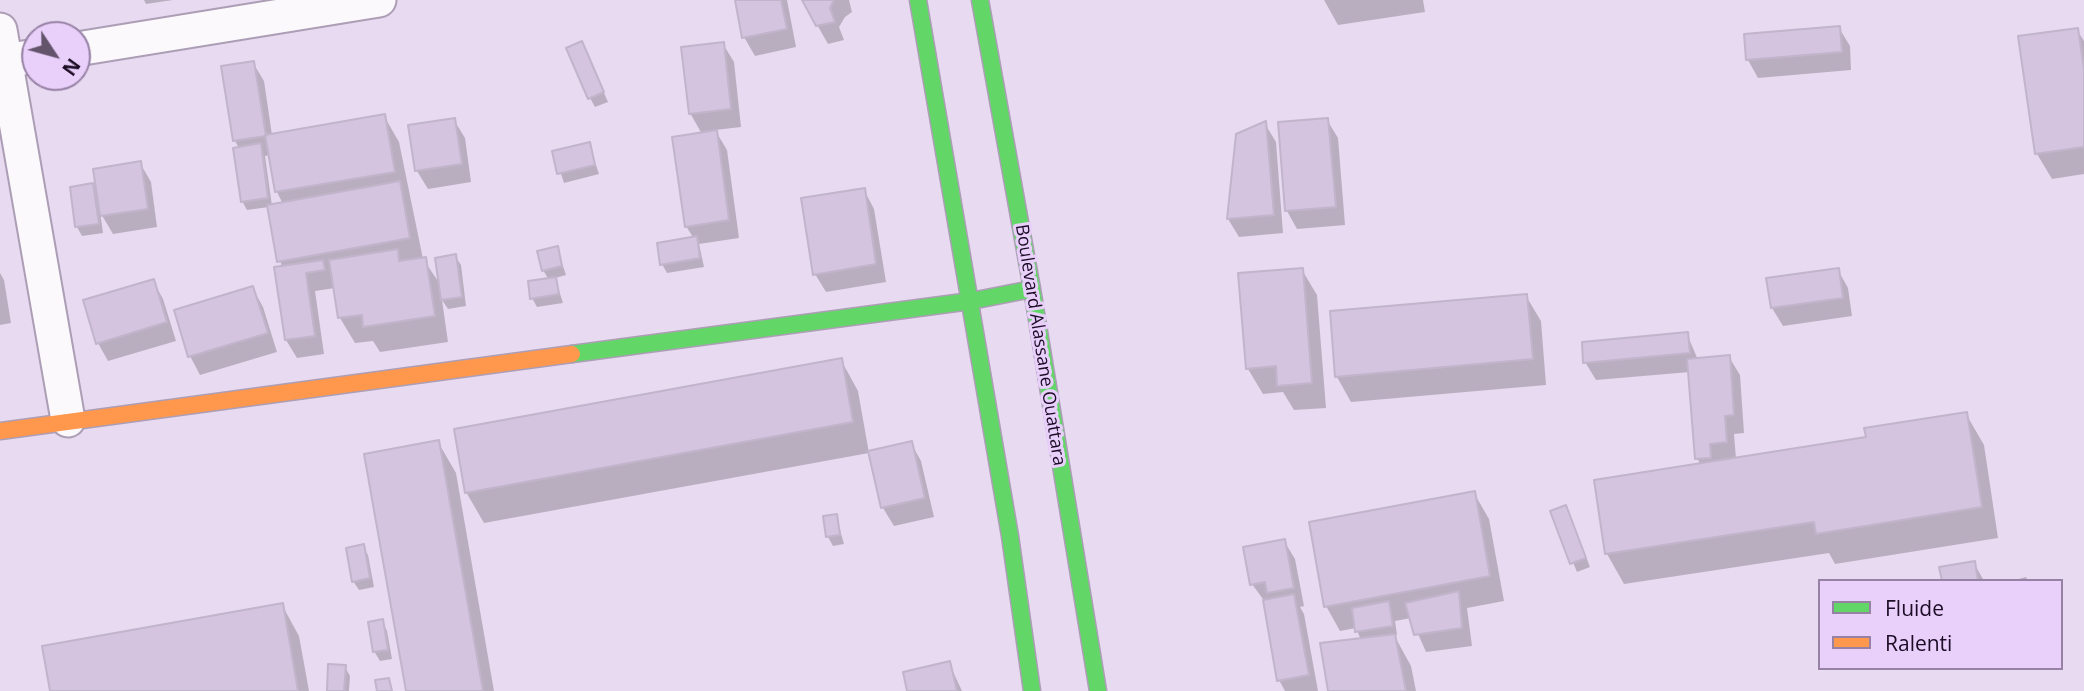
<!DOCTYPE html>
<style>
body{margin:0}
#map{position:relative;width:2084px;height:691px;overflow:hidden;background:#e8daf1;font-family:"Open Sans",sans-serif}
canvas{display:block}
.legend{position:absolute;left:1818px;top:579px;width:245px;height:91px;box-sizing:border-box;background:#e9d0fb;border:2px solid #9782a5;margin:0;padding:9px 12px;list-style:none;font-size:21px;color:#1c0c25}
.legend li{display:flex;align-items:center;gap:14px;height:35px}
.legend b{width:35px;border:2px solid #9782a5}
.north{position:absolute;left:21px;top:21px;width:70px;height:70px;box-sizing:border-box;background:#e9d0fb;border:2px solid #9782a5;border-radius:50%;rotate:126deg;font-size:19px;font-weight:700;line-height:28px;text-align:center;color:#1c0c25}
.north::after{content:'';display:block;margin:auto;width:24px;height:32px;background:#63546c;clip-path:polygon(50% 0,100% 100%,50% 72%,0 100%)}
</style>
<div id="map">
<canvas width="2084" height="691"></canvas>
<ul class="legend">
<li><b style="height:9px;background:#63d668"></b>Fluide</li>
<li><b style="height:9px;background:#ff974d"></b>Ralenti</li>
</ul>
<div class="north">N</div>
</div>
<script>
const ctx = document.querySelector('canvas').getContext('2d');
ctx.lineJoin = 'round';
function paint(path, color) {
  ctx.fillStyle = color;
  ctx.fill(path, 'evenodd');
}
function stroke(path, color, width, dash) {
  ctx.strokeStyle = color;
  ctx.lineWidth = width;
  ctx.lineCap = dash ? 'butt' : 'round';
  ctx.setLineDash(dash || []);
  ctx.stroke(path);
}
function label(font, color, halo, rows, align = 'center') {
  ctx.font = font + ' "Open Sans",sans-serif';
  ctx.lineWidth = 6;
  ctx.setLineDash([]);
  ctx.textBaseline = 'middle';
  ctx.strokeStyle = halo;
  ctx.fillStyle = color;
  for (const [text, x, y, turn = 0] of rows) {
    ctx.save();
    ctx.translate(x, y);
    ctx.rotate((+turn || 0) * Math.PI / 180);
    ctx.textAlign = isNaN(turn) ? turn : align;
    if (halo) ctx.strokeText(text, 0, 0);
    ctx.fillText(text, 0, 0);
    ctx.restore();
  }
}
const shadow = new Path2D(`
 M 144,0 L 173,0 L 146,4 Z
 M 737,0 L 787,0 L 796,47 L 755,56 L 744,37 Z
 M 803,0 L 849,0 L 852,12 L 845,17 L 839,27 L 844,40 L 828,44 Z
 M 1324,0 L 1423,0 L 1425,12 L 1338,25 Z
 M 1839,28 L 1850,46 L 1851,70 L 1758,78 L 1748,60 L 1745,36 Z
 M 2077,30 L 2084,41 L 2084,174 L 2052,179 L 2037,154 Z
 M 723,44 L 734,62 L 741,127 L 715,130 L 727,150 L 739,238 L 699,244 L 704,267 L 667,273 L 662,264 L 694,239 L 686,226 L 702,134 L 690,113 Z
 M 586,52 L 608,102 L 595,107 L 590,98 Z
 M 253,63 L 264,81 L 272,135 L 384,116 L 399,142 L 423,259 L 440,284 L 455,256 L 461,265 L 466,306 L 448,309 L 442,300 L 448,342 L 380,352 L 373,341 L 355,343 L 340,318 L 335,288 L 315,291 L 324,354 L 297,358 L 286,340 L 276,269 L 282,268 L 269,207 L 247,210 L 242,201 L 239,148 L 235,141 L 223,67 ZM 271,155 L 277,192 L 283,204 L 272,206 L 265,156 Z
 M 454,120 L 465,138 L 471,182 L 428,189 L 417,171 Z
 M 1327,120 L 1338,138 L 1345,225 L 1297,229 L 1287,211 Z
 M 1265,124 L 1276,142 L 1283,233 L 1239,237 L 1228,219 Z
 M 589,144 L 599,174 L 564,183 L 554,153 Z
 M 140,163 L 151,182 L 157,227 L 113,234 L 100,212 L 103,233 L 82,236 L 77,227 L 92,185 L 99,197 Z
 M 864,190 L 874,209 L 886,282 L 826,292 L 815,274 Z
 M 557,248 L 566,275 L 555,278 L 563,303 L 537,307 L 532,298 L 549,280 L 543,270 Z
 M 1302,270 L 1317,295 L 1326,408 L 1294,410 L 1283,392 L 1263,394 L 1248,369 Z
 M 1838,270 L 1848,288 L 1852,316 L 1783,326 L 1772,308 Z
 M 0,273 L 4,280 L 11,323 L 0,325 Z
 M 153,281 L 163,299 L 176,341 L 108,361 L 98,343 Z
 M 253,289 L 263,307 L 277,352 L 200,375 L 190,356 Z
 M 1526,296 L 1541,321 L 1546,385 L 1351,402 L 1337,377 Z
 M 1687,334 L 1698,360 L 1729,357 L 1740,375 L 1744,433 L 1734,434 L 1736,459 L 1868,439 L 1966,414 L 1984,445 L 1998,538 L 1835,564 L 1829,553 L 1624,584 L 1607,554 L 1701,465 L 1697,458 L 1690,372 L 1596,380 L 1585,362 Z
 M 841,360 L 858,391 L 869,453 L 484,523 L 466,492 Z
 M 438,442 L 456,473 L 494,691 L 408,691 Z
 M 911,443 L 921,461 L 934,517 L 894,526 L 883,508 L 870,453 Z
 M 1474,493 L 1489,519 L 1504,601 L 1467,608 L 1472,646 L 1426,652 L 1411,618 L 1395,621 L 1397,635 L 1394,635 L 1411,666 L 1416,691 L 1330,691 L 1361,640 L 1356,628 L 1340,631 L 1326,606 Z
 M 1552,512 L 1570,516 L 1590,567 L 1577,572 Z
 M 836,516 L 844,544 L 833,546 L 828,537 Z
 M 1284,541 L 1295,559 L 1304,606 L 1300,607 L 1304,614 L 1318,691 L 1285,691 L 1279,680 L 1265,602 L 1252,584 Z
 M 363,546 L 368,555 L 374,587 L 359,590 L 353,581 Z
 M 1974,563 L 1984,581 L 1943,581 Z
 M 2026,577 L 2028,581 L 2011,581 Z
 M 282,605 L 299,636 L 309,691 L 52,691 Z
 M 382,621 L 387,631 L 392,659 L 380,661 L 374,651 Z
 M 949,663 L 962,691 L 909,691 Z
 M 345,667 L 350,676 L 349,691 L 328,691 Z`);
const building = new Path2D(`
 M 735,0 L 781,0 L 787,29 L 742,38 Z
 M 802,0 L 834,0 L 830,8 L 835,22 L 816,26 Z
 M 1840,26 L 1842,52 L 1746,60 L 1744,34 Z
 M 2078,28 L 2084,69 L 2084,147 L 2035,154 L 2018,36 Z
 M 582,41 L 604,92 L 588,99 L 566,48 Z
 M 724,42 L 731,109 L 689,114 L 681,47 Z
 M 254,61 L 266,136 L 233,141 L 221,66 Z
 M 385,114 L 395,172 L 275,192 L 265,135 Z
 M 455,118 L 462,164 L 415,171 L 408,125 Z
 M 1328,118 L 1336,207 L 1285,211 L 1278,122 Z
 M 1266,121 L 1274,215 L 1227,219 L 1236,134 Z
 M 717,130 L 729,220 L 685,227 L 672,137 Z
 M 590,142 L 595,165 L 557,174 L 552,151 Z
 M 261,143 L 268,198 L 241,202 L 233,148 Z
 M 141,161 L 148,209 L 100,216 L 93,169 Z
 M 400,181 L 410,238 L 277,262 L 267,205 Z
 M 93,183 L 99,224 L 75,227 L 70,187 Z
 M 865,188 L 876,264 L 813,275 L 801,198 Z
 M 697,236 L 700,258 L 660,265 L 657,243 Z
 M 558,246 L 562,266 L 542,271 L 537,251 Z
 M 398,249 L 399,261 L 426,257 L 435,316 L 363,327 L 362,315 L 338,318 L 329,260 Z
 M 456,254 L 462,297 L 441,300 L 435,258 Z
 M 323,260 L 325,270 L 306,273 L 315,336 L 285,340 L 274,267 Z
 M 1303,268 L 1312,383 L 1277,386 L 1276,366 L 1246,369 L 1238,273 Z
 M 1839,268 L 1843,298 L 1771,308 L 1766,278 Z
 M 556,277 L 559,294 L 530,299 L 528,281 Z
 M 154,279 L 167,322 L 96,344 L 83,300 Z
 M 253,286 L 268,333 L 188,357 L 174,310 Z
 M 1527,294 L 1533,359 L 1335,377 L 1330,311 Z
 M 1688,332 L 1690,353 L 1583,363 L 1582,342 Z
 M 1730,355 L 1734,415 L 1725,416 L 1727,442 L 1710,444 L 1711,458 L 1695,459 L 1687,359 Z
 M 842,358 L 853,422 L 465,493 L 454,429 Z
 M 1967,412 L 1982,507 L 1816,534 L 1814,522 L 1605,554 L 1594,480 L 1866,437 L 1864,428 Z
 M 439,440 L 483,691 L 406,691 L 364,454 Z
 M 912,441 L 925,498 L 881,508 L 868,451 Z
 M 1475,491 L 1490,576 L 1324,607 L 1309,522 Z
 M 1566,505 L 1586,558 L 1570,564 L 1550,511 Z
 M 837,514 L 840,535 L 826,537 L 823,516 Z
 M 1285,539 L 1294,588 L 1267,593 L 1265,582 L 1250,585 L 1243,547 Z
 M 364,544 L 370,578 L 352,582 L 346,548 Z
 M 1975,561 L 1978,581 L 1942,581 L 1939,567 Z
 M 1459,591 L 1462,628 L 1414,635 L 1405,603 Z
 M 1294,594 L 1309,675 L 1277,681 L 1263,600 Z
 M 1389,601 L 1393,626 L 1355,632 L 1352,608 Z
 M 283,603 L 298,691 L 50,691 L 42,646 Z
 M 383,619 L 388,650 L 373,652 L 368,622 Z
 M 1395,634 L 1406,691 L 1328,691 L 1320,643 Z
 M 950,661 L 957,691 L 907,691 L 903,672 Z
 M 328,664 L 346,665 L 344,691 L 327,691 Z
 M 389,678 L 392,691 L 377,691 L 375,680 Z`);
const street = new Path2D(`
 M 0,30 L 68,420
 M 77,49 L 379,0
 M 0,62 L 35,56`);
const fast = new Path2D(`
 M 918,0 L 1010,536 L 1032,691
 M 980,0 L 1032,289 L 1098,691
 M 572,354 L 971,301 L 1032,289`);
const slow = new Path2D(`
 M 0,431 L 572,354`);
const streetNames = [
 ["Boulevard Alassane Ouattara",1040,345,81]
];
paint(shadow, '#0003');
paint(building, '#d4c4e0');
stroke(building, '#c2b4cb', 2);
stroke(street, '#ac9eb5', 37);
stroke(fast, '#ac9eb5', 19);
stroke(slow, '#ac9eb5', 19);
stroke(street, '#fcf9fd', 33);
stroke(fast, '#63d668', 16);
stroke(slow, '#ff974d', 16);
label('18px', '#1c0c25', '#e9d0fb', streetNames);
</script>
